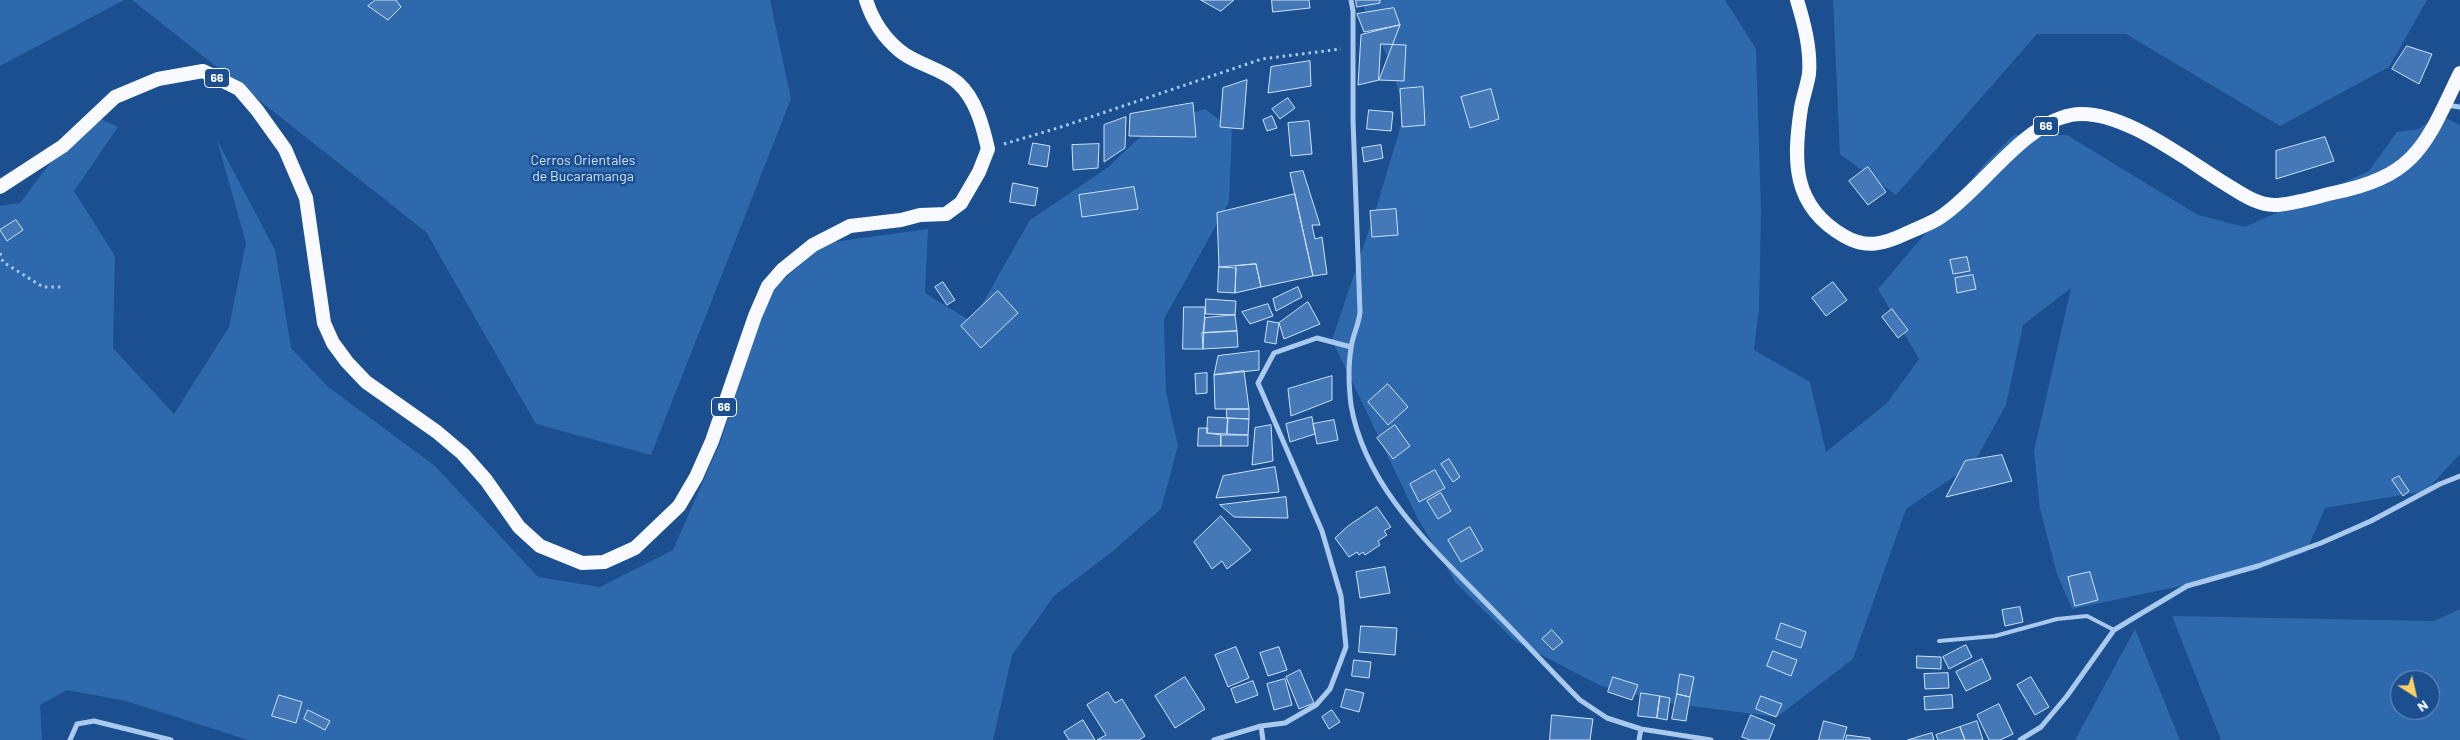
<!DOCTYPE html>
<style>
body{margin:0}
#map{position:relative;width:2460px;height:740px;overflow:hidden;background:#1b4f8f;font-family:Barlow,sans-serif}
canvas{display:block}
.north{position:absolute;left:2390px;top:670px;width:50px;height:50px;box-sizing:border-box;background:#1b4f8f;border:1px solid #7695bc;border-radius:50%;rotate:145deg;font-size:14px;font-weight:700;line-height:20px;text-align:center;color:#fff}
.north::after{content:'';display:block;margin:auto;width:18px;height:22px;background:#ffd166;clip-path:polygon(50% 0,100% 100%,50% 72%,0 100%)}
</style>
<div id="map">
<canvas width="2460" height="740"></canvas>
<div class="north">N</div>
</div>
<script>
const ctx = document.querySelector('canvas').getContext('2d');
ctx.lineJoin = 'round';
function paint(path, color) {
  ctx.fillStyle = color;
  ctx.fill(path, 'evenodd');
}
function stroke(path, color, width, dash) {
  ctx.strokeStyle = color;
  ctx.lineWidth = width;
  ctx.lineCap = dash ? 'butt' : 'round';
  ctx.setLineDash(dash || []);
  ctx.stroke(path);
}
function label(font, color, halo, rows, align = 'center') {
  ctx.font = font + ' Barlow,sans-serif';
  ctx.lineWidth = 5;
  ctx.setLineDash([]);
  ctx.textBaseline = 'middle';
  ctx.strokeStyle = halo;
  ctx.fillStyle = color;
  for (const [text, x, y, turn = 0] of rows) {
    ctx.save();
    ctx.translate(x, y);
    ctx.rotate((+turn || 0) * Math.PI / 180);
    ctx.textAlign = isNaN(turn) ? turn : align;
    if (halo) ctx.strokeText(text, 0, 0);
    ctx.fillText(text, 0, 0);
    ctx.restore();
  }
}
const green = new Path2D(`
 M 0,0 L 124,0 L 0,66 Z
 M 132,0 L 770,0 L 791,99 L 651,455 L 536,424 L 426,232 Z
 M 1360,0 L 1725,0 L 1756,49 L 1761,211 L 1759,309 L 1754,350 L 1810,382 L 1826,452 L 1887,403 L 1919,359 L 1878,289 L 1986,162 L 2014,135 L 2067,135 L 2198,215 L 2245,227 L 2369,171 L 2397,132 L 2418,129 L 2440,115 L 2460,125 L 2460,454 L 2426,491 L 2325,508 L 2306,552 L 2256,570 L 2072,609 L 2057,574 L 2040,509 L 2034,451 L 2071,288 L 2023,325 L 2006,405 L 1974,463 L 1906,509 L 1853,659 L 1777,717 L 1675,704 L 1601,686 L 1515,641 L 1456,583 L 1417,517 L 1332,340 L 1375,212 L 1405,112 L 1389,60 Z
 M 1833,0 L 2427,0 L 2389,67 L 2280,126 L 2126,34 L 2037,34 L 1896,195 L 1840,154 Z
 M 1205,109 L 1232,129 L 1229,202 L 1164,319 L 1166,392 L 1178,446 L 1161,509 L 1113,551 L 1054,596 L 1012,655 L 993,740 L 248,740 L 126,701 L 67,690 L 40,705 L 42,740 L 0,740 L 0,206 L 20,203 L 88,113 L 118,127 L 74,191 L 115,256 L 113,348 L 174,414 L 229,327 L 246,243 L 217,140 L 275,250 L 291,348 L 327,386 L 435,466 L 538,577 L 600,587 L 673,550 L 720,443 L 769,292 L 826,243 L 928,229 L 925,293 L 972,322 L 1030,220 L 1107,168 L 1152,126 Z
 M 2460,609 L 2460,740 L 2221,740 L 2172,616 L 2434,621 ZM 2400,680 L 2430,680 L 2430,710 L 2400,710 Z
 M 2135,629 L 2180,740 L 2075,740 Z`);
const building = new Path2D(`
 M 376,0 L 396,0 L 401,7 L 388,20 L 368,6 Z
 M 1201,0 L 1234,0 L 1221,11 Z
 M 1272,0 L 1309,0 L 1310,8 L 1273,12 Z
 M 1356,0 L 1380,0 L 1380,3 L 1357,7 Z
 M 1394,8 L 1400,25 L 1364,32 L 1357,14 Z
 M 1400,25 L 1379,80 L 1358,85 L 1361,35 Z
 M 1381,44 L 1406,45 L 1404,81 L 1379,80 Z
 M 2407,46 L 2432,54 L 2419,84 L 2392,69 Z
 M 1310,61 L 1311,86 L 1268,93 L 1271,67 Z
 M 1247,80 L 1243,129 L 1220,127 L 1223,88 Z
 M 1423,87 L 1425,125 L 1402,127 L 1400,89 Z
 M 1491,89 L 1499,119 L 1470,128 L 1461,97 Z
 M 1288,98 L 1295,108 L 1280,119 L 1272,109 Z
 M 1193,103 L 1196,137 L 1129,136 L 1130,114 Z
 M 1369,110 L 1393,112 L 1391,131 L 1367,129 Z
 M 1272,116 L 1277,128 L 1267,131 L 1263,120 Z
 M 1126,117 L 1125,148 L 1104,162 L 1104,125 Z
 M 1309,121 L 1312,154 L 1291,156 L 1288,123 Z
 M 2325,137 L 2334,161 L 2276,179 L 2276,151 Z
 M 1033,143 L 1050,146 L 1047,167 L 1029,164 Z
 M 1099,144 L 1098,168 L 1073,170 L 1072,145 Z
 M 1381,145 L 1383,158 L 1364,162 L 1362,148 Z
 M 1868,167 L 1886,192 L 1868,205 L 1849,181 Z
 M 1303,171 L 1320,225 L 1312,225 L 1315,239 L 1322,237 L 1327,274 L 1313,276 L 1290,173 Z
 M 1013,183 L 1038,188 L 1035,206 L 1010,202 Z
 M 1134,187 L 1138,209 L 1082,217 L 1079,195 Z
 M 1295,194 L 1313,276 L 1261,287 L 1256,264 L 1219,267 L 1217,213 Z
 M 1396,209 L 1398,235 L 1372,237 L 1370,211 Z
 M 16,220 L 23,230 L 7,241 L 0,230 Z
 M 1967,257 L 1970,271 L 1953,274 L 1950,260 Z
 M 1256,264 L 1261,287 L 1235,293 L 1236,266 Z
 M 1219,267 L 1236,268 L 1235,293 L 1218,292 Z
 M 1973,275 L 1976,289 L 1957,293 L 1955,278 Z
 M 943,282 L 955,300 L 947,305 L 935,287 Z
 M 1833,282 L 1847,300 L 1826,316 L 1812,298 Z
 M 1298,287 L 1302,297 L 1276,311 L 1273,299 Z
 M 998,291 L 1018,313 L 981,348 L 961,326 Z
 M 1206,299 L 1236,301 L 1235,315 L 1206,314 Z
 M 1308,302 L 1320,324 L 1284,339 L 1279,323 Z
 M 1268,304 L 1273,316 L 1250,324 L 1242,312 Z
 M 1184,307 L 1205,307 L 1203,349 L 1183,349 Z
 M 1892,309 L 1908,330 L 1898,338 L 1882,317 Z
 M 1235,315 L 1237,331 L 1203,333 L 1205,318 Z
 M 1268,321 L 1279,323 L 1276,344 L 1265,342 Z
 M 1237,331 L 1238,347 L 1203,349 L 1202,333 Z
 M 1259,351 L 1259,370 L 1214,375 L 1218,356 Z
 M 1244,371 L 1249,409 L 1215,409 L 1214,375 Z
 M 1207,373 L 1207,393 L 1196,394 L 1195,374 Z
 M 1332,376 L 1332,400 L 1291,416 L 1288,389 Z
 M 1388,384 L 1408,407 L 1388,425 L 1368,402 Z
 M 1227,409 L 1249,409 L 1249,419 L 1227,418 Z
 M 1208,417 L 1228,418 L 1227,434 L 1207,433 Z
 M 1312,417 L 1315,434 L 1290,442 L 1286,424 Z
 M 1228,418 L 1249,419 L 1248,435 L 1227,434 Z
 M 1334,420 L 1338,440 L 1317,444 L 1313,424 Z
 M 1271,425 L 1273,461 L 1252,465 L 1255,428 Z
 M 1395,425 L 1410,446 L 1393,459 L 1377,438 Z
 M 1199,428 L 1208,428 L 1207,433 L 1221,435 L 1221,446 L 1198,446 Z
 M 1221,435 L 1248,435 L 1248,446 L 1221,446 Z
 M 2002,455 L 2012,481 L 1946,497 L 1965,461 Z
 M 1449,459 L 1460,477 L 1453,482 L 1441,464 Z
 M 1275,467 L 1279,492 L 1216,498 L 1223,476 Z
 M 1435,470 L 1445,488 L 1419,502 L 1410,484 Z
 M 2399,476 L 2409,491 L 2403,496 L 2392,480 Z
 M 1441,493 L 1451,511 L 1438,519 L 1427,501 Z
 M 1286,497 L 1288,518 L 1234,517 L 1220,505 Z
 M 1377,507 L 1391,527 L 1384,531 L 1387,535 L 1378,541 L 1380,545 L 1365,555 L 1363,552 L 1359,555 L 1357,552 L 1349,557 L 1335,538 L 1348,526 Z
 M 1221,516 L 1251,550 L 1227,569 L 1222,561 L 1212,569 L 1194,542 Z
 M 1470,527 L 1483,550 L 1461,562 L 1448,540 Z
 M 1385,567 L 1390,593 L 1360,598 L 1356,572 Z
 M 2090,572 L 2098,600 L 2075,606 L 2068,577 Z
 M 2020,607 L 2023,622 L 2005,626 L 2002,610 Z
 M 1781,623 L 1806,632 L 1801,648 L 1776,639 Z
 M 1361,626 L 1397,628 L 1395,655 L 1359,652 Z
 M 1552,630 L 1563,642 L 1553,650 L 1542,639 Z
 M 1966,645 L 1972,657 L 1949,669 L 1943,657 Z
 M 1236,647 L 1249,678 L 1228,687 L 1215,655 Z
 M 1279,647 L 1287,670 L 1268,676 L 1260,653 Z
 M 1773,651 L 1797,660 L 1791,676 L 1767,666 Z
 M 1917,656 L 1941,657 L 1941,669 L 1917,668 Z
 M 1982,659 L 1991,679 L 1966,691 L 1956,672 Z
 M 1354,660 L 1371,662 L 1369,678 L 1352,676 Z
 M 1300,670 L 1314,703 L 1299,709 L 1286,677 Z
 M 1948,673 L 1949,688 L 1925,689 L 1924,674 Z
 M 1680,674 L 1694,677 L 1690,697 L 1677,694 Z
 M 1185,677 L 1205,709 L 1175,728 L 1155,696 Z
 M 1613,677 L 1638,685 L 1632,700 L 1608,692 Z
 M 2031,677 L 2049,707 L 2035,715 L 2017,685 Z
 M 1285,679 L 1292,705 L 1274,710 L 1267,684 Z
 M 1253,681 L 1258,695 L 1236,703 L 1231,689 Z
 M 1346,689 L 1364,693 L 1359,712 L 1341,707 Z
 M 1108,692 L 1115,703 L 1122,699 L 1145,736 L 1139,740 L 1097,740 L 1106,735 L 1087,705 Z
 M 1641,693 L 1660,696 L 1657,718 L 1638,716 Z
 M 1677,694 L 1690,697 L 1686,721 L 1672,719 Z
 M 279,695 L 302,702 L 296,723 L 272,716 Z
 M 1952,695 L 1953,708 L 1925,710 L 1924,697 Z
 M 1660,696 L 1670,698 L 1667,720 L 1657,718 Z
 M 1761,696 L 1782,704 L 1776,717 L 1756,709 Z
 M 1999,704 L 2013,734 L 2000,740 L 1989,740 L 1977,715 Z
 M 308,710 L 330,721 L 325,730 L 304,719 Z
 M 1332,710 L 1340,722 L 1329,729 L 1322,717 Z
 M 1552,715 L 1593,719 L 1590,740 L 1550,740 Z
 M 1751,715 L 1775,725 L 1769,740 L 1750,740 L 1742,737 Z
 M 1083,720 L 1095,740 L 1069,740 L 1064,732 Z
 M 1824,721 L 1847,727 L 1843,740 L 1819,740 Z
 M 1977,721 L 1983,740 L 1965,740 L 1960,727 Z
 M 1960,727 L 1965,740 L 1938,740 L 1936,735 Z
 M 1932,733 L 1934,740 L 1908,740 Z
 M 1847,735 L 1870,738 L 1870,740 L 1846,740 Z`);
const path = new Path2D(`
 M 1004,144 L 1061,127 L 1262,59 L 1341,49
 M 0,253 L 3,262 L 43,287 L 62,287`);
const service = new Path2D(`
 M 1939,641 L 1995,636 L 2057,619 L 2087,616 L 2114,630`);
const minor = new Path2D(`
 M 1351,0 L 1353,11 L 1353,120 L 1360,312 C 1359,325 1352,336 1351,349 C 1348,366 1349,388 1351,405 C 1365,488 1433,548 1488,605 C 1519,636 1549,669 1580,700 L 1607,718 L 1641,729 L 1711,740
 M 2446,105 L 2460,107
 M 1261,726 L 1263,740
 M 70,740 L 77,724 L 94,721 L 171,740
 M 1214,740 L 1261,726 L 1285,723 L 1316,705 L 1330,689 L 1346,647 L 1341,596 L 1322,531 L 1258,383 L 1274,353 L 1317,338 L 1351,347
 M 1639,740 L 1641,729
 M 2020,740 L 2041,727 L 2067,696 L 2114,630 L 2142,613 L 2187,586 L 2258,566 L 2321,543 L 2371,521 L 2440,484 L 2460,476`);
const trunk = new Path2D(`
 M 1797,0 C 1804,23 1811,49 1809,74 C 1807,86 1803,97 1801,108 C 1793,161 1792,206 1844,236 C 1866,249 1884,244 1905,234 C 1917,228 1931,224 1942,216 C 1982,189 2022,125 2071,115 C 2118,106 2185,159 2224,183 C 2239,192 2256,205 2274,205 C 2291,205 2316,197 2333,193 C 2418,176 2426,143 2460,73
 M 0,187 L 63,146 L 115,97 L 158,79 L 203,71 L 239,89 L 257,110 L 285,149 L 306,198 L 324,323 L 333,343 L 347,362 L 366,382 L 437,432 L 463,454 L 486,480 L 519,527 L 540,546 L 582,563 L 604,562 L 635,548 L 679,506 L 696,477 L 712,441 L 755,316 L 768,286 L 782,270 L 813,245 L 850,226 L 901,220 L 920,215 L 946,214 L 961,203 L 979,172 L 988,149 C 983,127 976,99 958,83 C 941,68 917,65 900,51 C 884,38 872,19 866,0`);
const shields = [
 [217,78,25],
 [2046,126,25],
 [724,407,25]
];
const shieldNames = [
 ["66",217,78],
 ["66",2046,126],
 ["66",724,407]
];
const parkNames = [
 ["Cerros Orientales",583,160],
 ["de Bucaramanga",583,176]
];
paint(green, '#2e69ad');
paint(building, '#4478b7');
stroke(building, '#cfe3fa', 1);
stroke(path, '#a9c9ee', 3, [2.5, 4]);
stroke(service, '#a9c9ee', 4);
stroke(minor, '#a9c9ee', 5);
stroke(trunk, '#f8faff', 14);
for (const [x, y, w] of shields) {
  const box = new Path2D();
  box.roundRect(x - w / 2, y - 9.5, w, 19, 4);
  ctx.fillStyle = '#1b4f8f';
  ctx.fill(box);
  stroke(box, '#fff', 1);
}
label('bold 12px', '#fff', null, shieldNames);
label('14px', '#cfe3fa', '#1b4f8f', parkNames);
</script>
